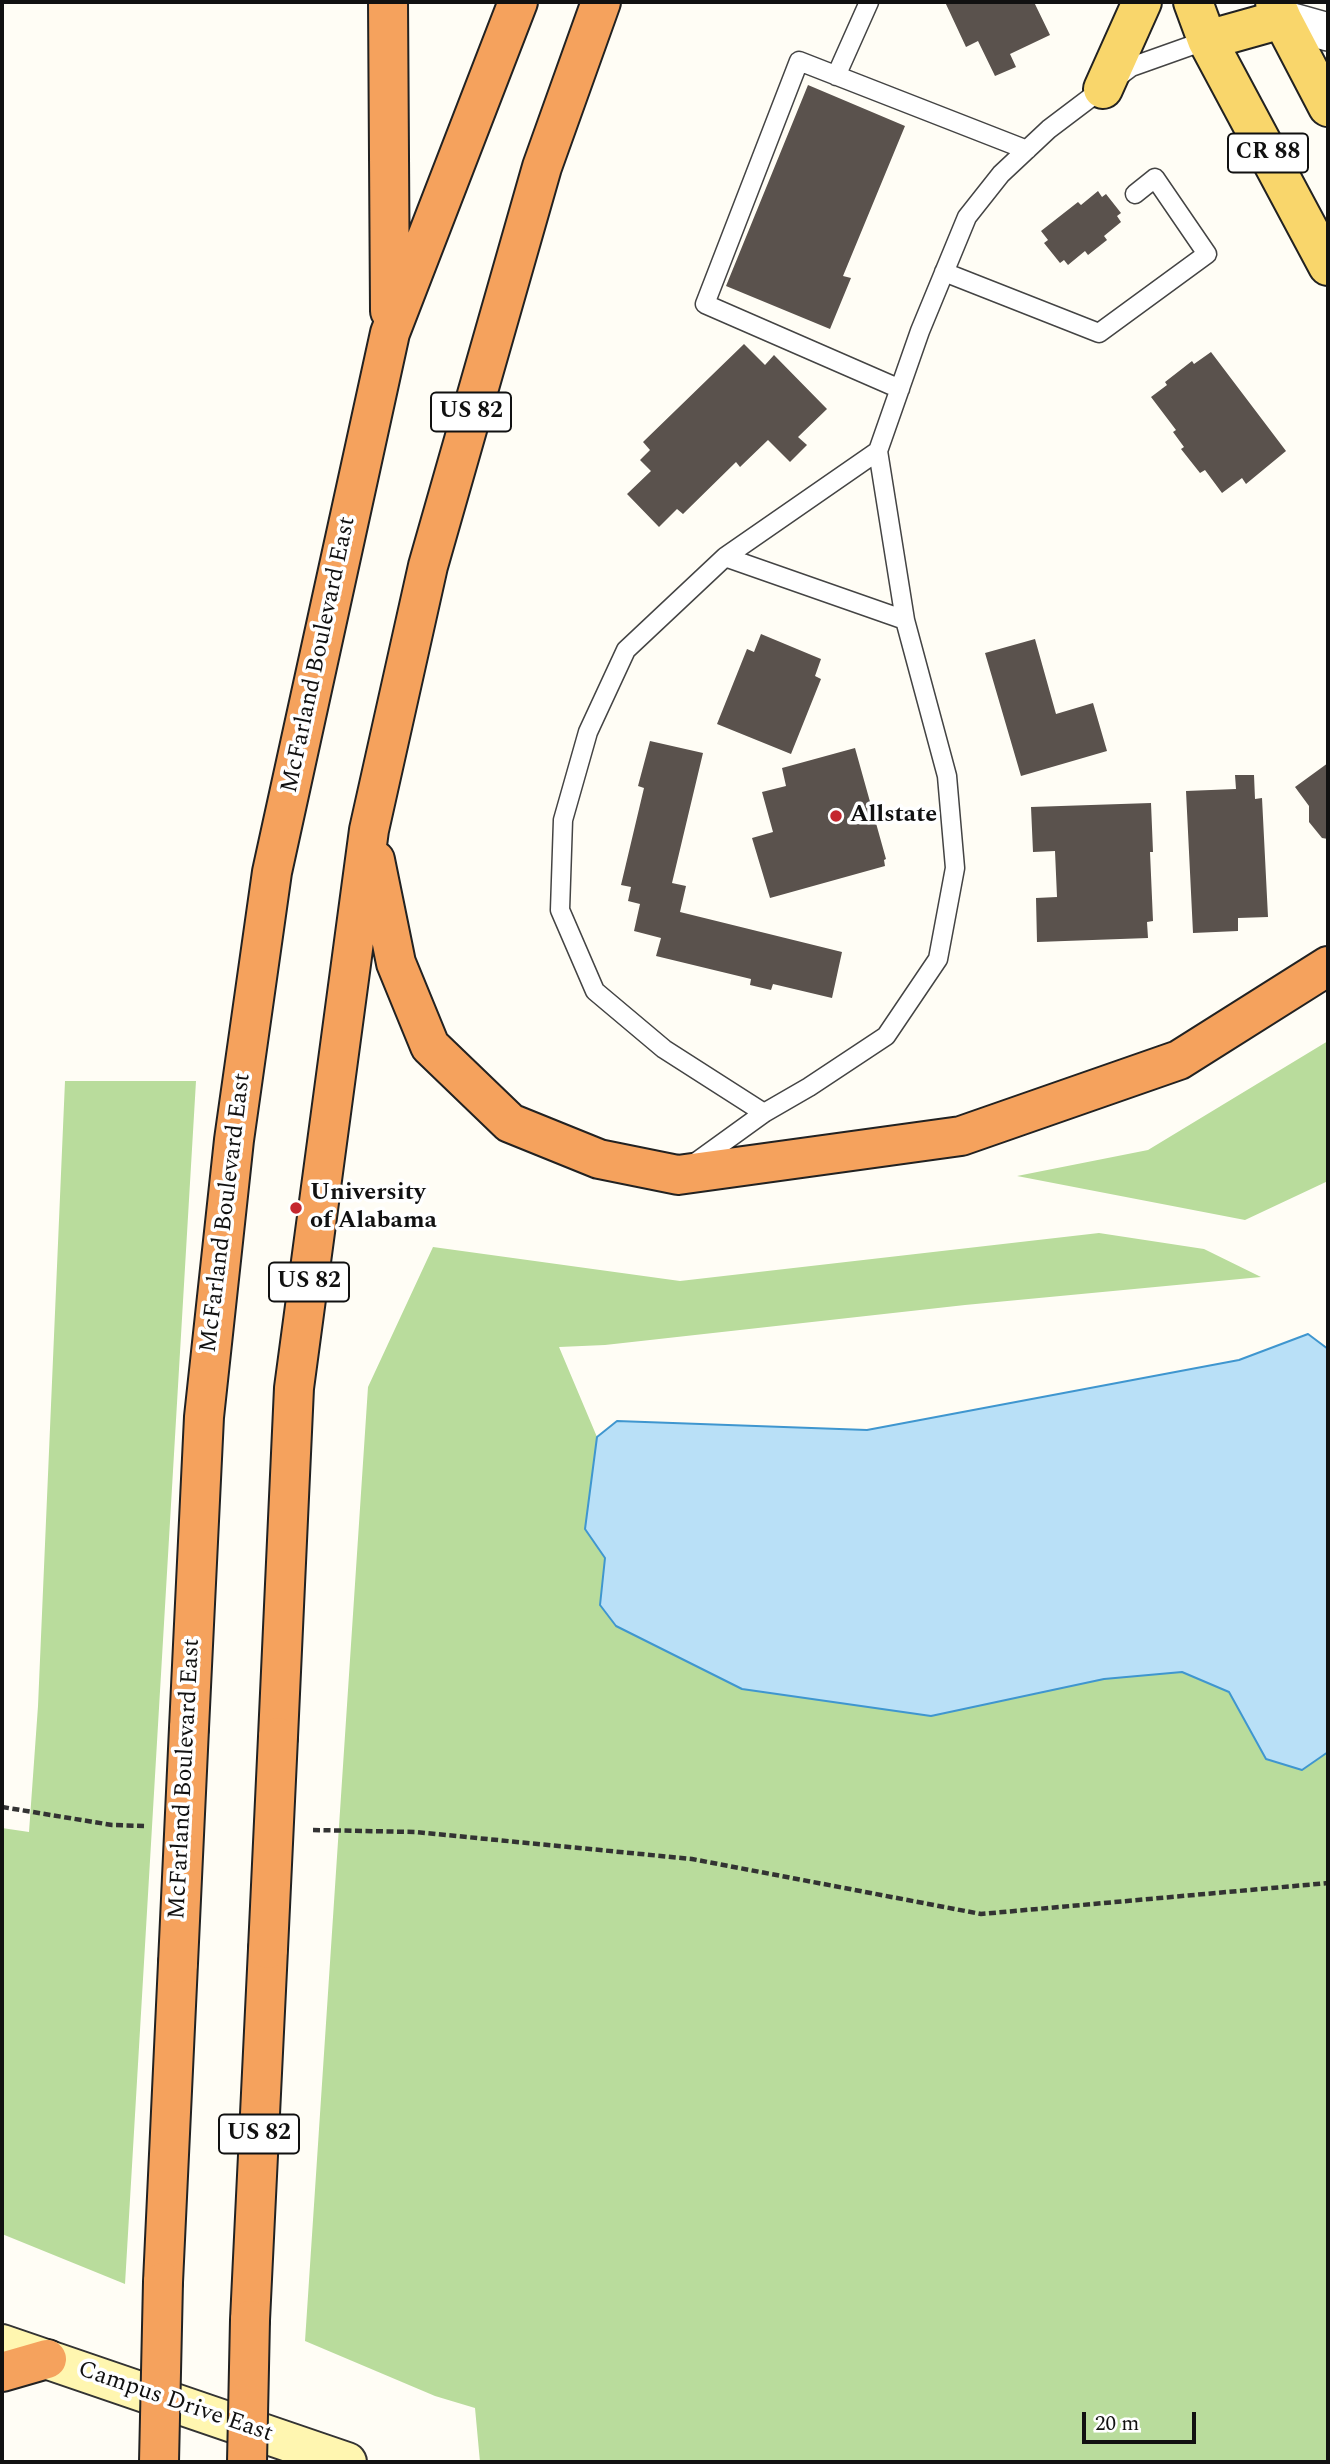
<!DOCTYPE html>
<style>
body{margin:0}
#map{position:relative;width:1330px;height:2464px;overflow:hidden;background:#fffdf5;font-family:Spectral,serif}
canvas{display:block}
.frame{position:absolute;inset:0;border:4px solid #111;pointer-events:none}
.scale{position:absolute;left:1082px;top:2412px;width:114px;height:32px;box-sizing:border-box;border:4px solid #111;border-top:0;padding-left:9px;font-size:21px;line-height:24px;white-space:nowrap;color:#111;-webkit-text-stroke:5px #fff;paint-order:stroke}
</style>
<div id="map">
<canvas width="1330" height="2464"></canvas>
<div class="frame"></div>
<div class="scale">20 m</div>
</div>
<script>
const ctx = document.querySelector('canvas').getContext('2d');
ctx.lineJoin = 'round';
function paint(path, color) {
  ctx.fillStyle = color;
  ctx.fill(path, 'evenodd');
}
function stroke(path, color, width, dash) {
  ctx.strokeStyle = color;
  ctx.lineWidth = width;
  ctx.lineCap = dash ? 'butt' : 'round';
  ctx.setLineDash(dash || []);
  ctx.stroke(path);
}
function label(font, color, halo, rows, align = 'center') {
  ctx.font = font + ' Spectral,serif';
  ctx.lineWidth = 7;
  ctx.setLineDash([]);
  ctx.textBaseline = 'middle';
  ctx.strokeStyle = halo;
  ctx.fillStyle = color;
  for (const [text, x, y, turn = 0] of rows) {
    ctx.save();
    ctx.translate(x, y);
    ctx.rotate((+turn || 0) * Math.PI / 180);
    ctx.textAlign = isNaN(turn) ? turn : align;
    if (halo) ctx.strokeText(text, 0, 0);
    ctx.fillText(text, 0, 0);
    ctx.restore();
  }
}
const forest = new Path2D(`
 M 1328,1041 L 1328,1181 L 1245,1220 L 1017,1176 L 1148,1150 Z
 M 65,1081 L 196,1081 L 125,2284 L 2,2234 L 2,1828 L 29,1832 L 38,1706 Z
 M 1099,1233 L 1204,1249 L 1261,1277 L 965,1305 L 605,1345 L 559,1347 L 597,1437 L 585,1529 L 605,1558 L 600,1605 L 616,1626 L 742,1689 L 1059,1687 L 1104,1679 L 1182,1672 L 1229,1692 L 1266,1759 L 1302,1770 L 1328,1752 L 1328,2462 L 480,2462 L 475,2408 L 435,2396 L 305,2341 L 368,1387 L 433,1247 L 680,1281 Z`);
const water = new Path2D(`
 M 1308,1334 L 1328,1349 L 1328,1752 L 1302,1770 L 1266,1759 L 1229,1692 L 1182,1672 L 1104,1679 L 931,1716 L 742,1689 L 616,1626 L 600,1605 L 605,1558 L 585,1529 L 597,1437 L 617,1421 L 867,1430 L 1239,1360 Z`);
const building = new Path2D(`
 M 945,2 L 1034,2 L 1050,35 L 1010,54 L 1016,67 L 995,76 L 978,41 L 966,47 Z
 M 808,85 L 905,126 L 843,276 L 851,278 L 830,329 L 726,286 Z
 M 1098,191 L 1102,197 L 1106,194 L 1121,213 L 1117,216 L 1121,222 L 1104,236 L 1107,240 L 1088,255 L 1085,251 L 1068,265 L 1064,260 L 1060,263 L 1044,243 L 1048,240 L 1041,231 L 1078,202 L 1081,205 Z
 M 744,344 L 765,365 L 774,355 L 827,409 L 798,437 L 807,445 L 790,462 L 768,440 L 740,467 L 736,462 L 683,514 L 677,509 L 659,527 L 627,494 L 651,471 L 640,460 L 650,450 L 643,442 Z
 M 1211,352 L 1286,451 L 1246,484 L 1242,478 L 1222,493 L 1205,470 L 1200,473 L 1181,449 L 1184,447 L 1173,432 L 1176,430 L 1151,397 L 1167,385 L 1165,382 L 1192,361 L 1194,364 Z
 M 761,634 L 821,659 L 815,676 L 821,679 L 791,754 L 717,724 L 747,649 L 754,652 Z
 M 1035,639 L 1056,714 L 1093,703 L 1107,751 L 1021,776 L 985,653 Z
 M 650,741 L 703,753 L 672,883 L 686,886 L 680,912 L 842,952 L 832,998 L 773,984 L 771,990 L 750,985 L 751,979 L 656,956 L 661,938 L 634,931 L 640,904 L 628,901 L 631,887 L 621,885 L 644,788 L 638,786 Z
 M 855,748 L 886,859 L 884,860 L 885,866 L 770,898 L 752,838 L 773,832 L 762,792 L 786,786 L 782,768 Z
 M 1328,763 L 1328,839 L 1322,838 L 1309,822 L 1309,806 L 1295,787 Z
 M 1235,775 L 1254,775 L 1255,799 L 1262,798 L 1268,917 L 1238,918 L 1238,931 L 1193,933 L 1186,791 L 1236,789 Z
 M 1151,803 L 1153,852 L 1150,852 L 1153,921 L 1147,922 L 1148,938 L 1037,942 L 1036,898 L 1057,897 L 1055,851 L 1033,852 L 1031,807 Z`);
const path = new Path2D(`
 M 2,1807 L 112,1825 L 146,1826
 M 313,1830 L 415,1832 L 692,1859 L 981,1914 L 1328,1883`);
const lane = new Path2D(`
 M 836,76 L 869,2
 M 944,272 L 1099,333 L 1207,254 L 1155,178 L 1135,194
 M 900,389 L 705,304 L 799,61 L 1027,150
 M 725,557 L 878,451
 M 764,1113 L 664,1049 L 595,991 L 560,910 L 563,820 L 588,732 L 626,650 L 725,557 L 905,620
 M 692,1165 L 764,1113 L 809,1087 L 886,1036 L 938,959 L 955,868 L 947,776 L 905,620 L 878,451 L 920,331 L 967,217 L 1001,174 L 1049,129 L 1131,67 L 1207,40`);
const street = new Path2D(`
 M 1282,19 L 1328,32`);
const secondary = new Path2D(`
 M 2,2344 L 347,2462`);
const primary = new Path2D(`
 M 1193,2 L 1207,40 L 1328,266
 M 1275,2 L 1282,19 L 1328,107
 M 1207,40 L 1282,19
 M 1103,89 L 1142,2`);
const highway = new Path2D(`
 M 388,2 L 390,311
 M 375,860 L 396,963 L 430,1046 L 510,1123 L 599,1159 L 678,1175 L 961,1136 L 1179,1060 L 1328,966
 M 189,1728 L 204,1417 L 234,1140 L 272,872 L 390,333 L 518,2
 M 278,1737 L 294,1388 L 369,830 L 428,566 L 542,167 L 601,2
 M 163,2282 L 178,1963
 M 250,2320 L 268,1949
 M 2,2372 L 47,2359`);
const highwayBridge = new Path2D(`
 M 268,1949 L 278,1737
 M 178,1963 L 189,1728
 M 159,2462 L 163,2282
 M 247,2462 L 250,2320`);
const markers = [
 [836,816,7,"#c4262e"],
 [296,1208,7,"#c4262e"]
];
const shields = [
 [1268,153,80],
 [471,412,80],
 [309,1282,80],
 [259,2134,80]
];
const shieldNames = [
 ["CR 88",1268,153],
 ["US 82",471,412],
 ["US 82",309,1282],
 ["US 82",259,2134]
];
const streetNames = [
 ["McFarland Boulevard East",320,655,-78],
 ["McFarland Boulevard East",227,1213,-83],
 ["McFarland Boulevard East",186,1779,-87],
 ["Campus Drive East",175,2403,19]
];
const poiNames = [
 ["Allstate",850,816],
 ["University",310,1194],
 ["of Alabama",310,1222]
];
paint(forest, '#b9dc9c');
paint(water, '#b9e0f7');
stroke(water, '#3f96cf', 2);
paint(building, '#5a524d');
stroke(lane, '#444', 21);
stroke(street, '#444', 40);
stroke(secondary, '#333', 42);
stroke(primary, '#222', 42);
stroke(highway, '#222', 42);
stroke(path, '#333', 4.5, [7, 3.5]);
stroke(lane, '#fff', 18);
stroke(street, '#fff', 37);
stroke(secondary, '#fff6b0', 38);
stroke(primary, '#f9d66b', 38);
stroke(highway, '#f5a25d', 38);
stroke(highwayBridge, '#222', 42, []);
stroke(highwayBridge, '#f5a25d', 38);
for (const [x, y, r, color] of markers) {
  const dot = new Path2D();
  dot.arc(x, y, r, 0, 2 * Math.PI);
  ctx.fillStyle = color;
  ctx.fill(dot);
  stroke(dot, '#fff', 2.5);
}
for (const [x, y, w] of shields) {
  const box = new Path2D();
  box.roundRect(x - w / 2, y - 19.5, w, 39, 5);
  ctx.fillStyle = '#fff';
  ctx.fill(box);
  stroke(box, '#111', 2);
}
label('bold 23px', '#111', null, shieldNames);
label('24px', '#111', '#fff', streetNames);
label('bold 24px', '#111', '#fff', poiNames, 'left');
</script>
